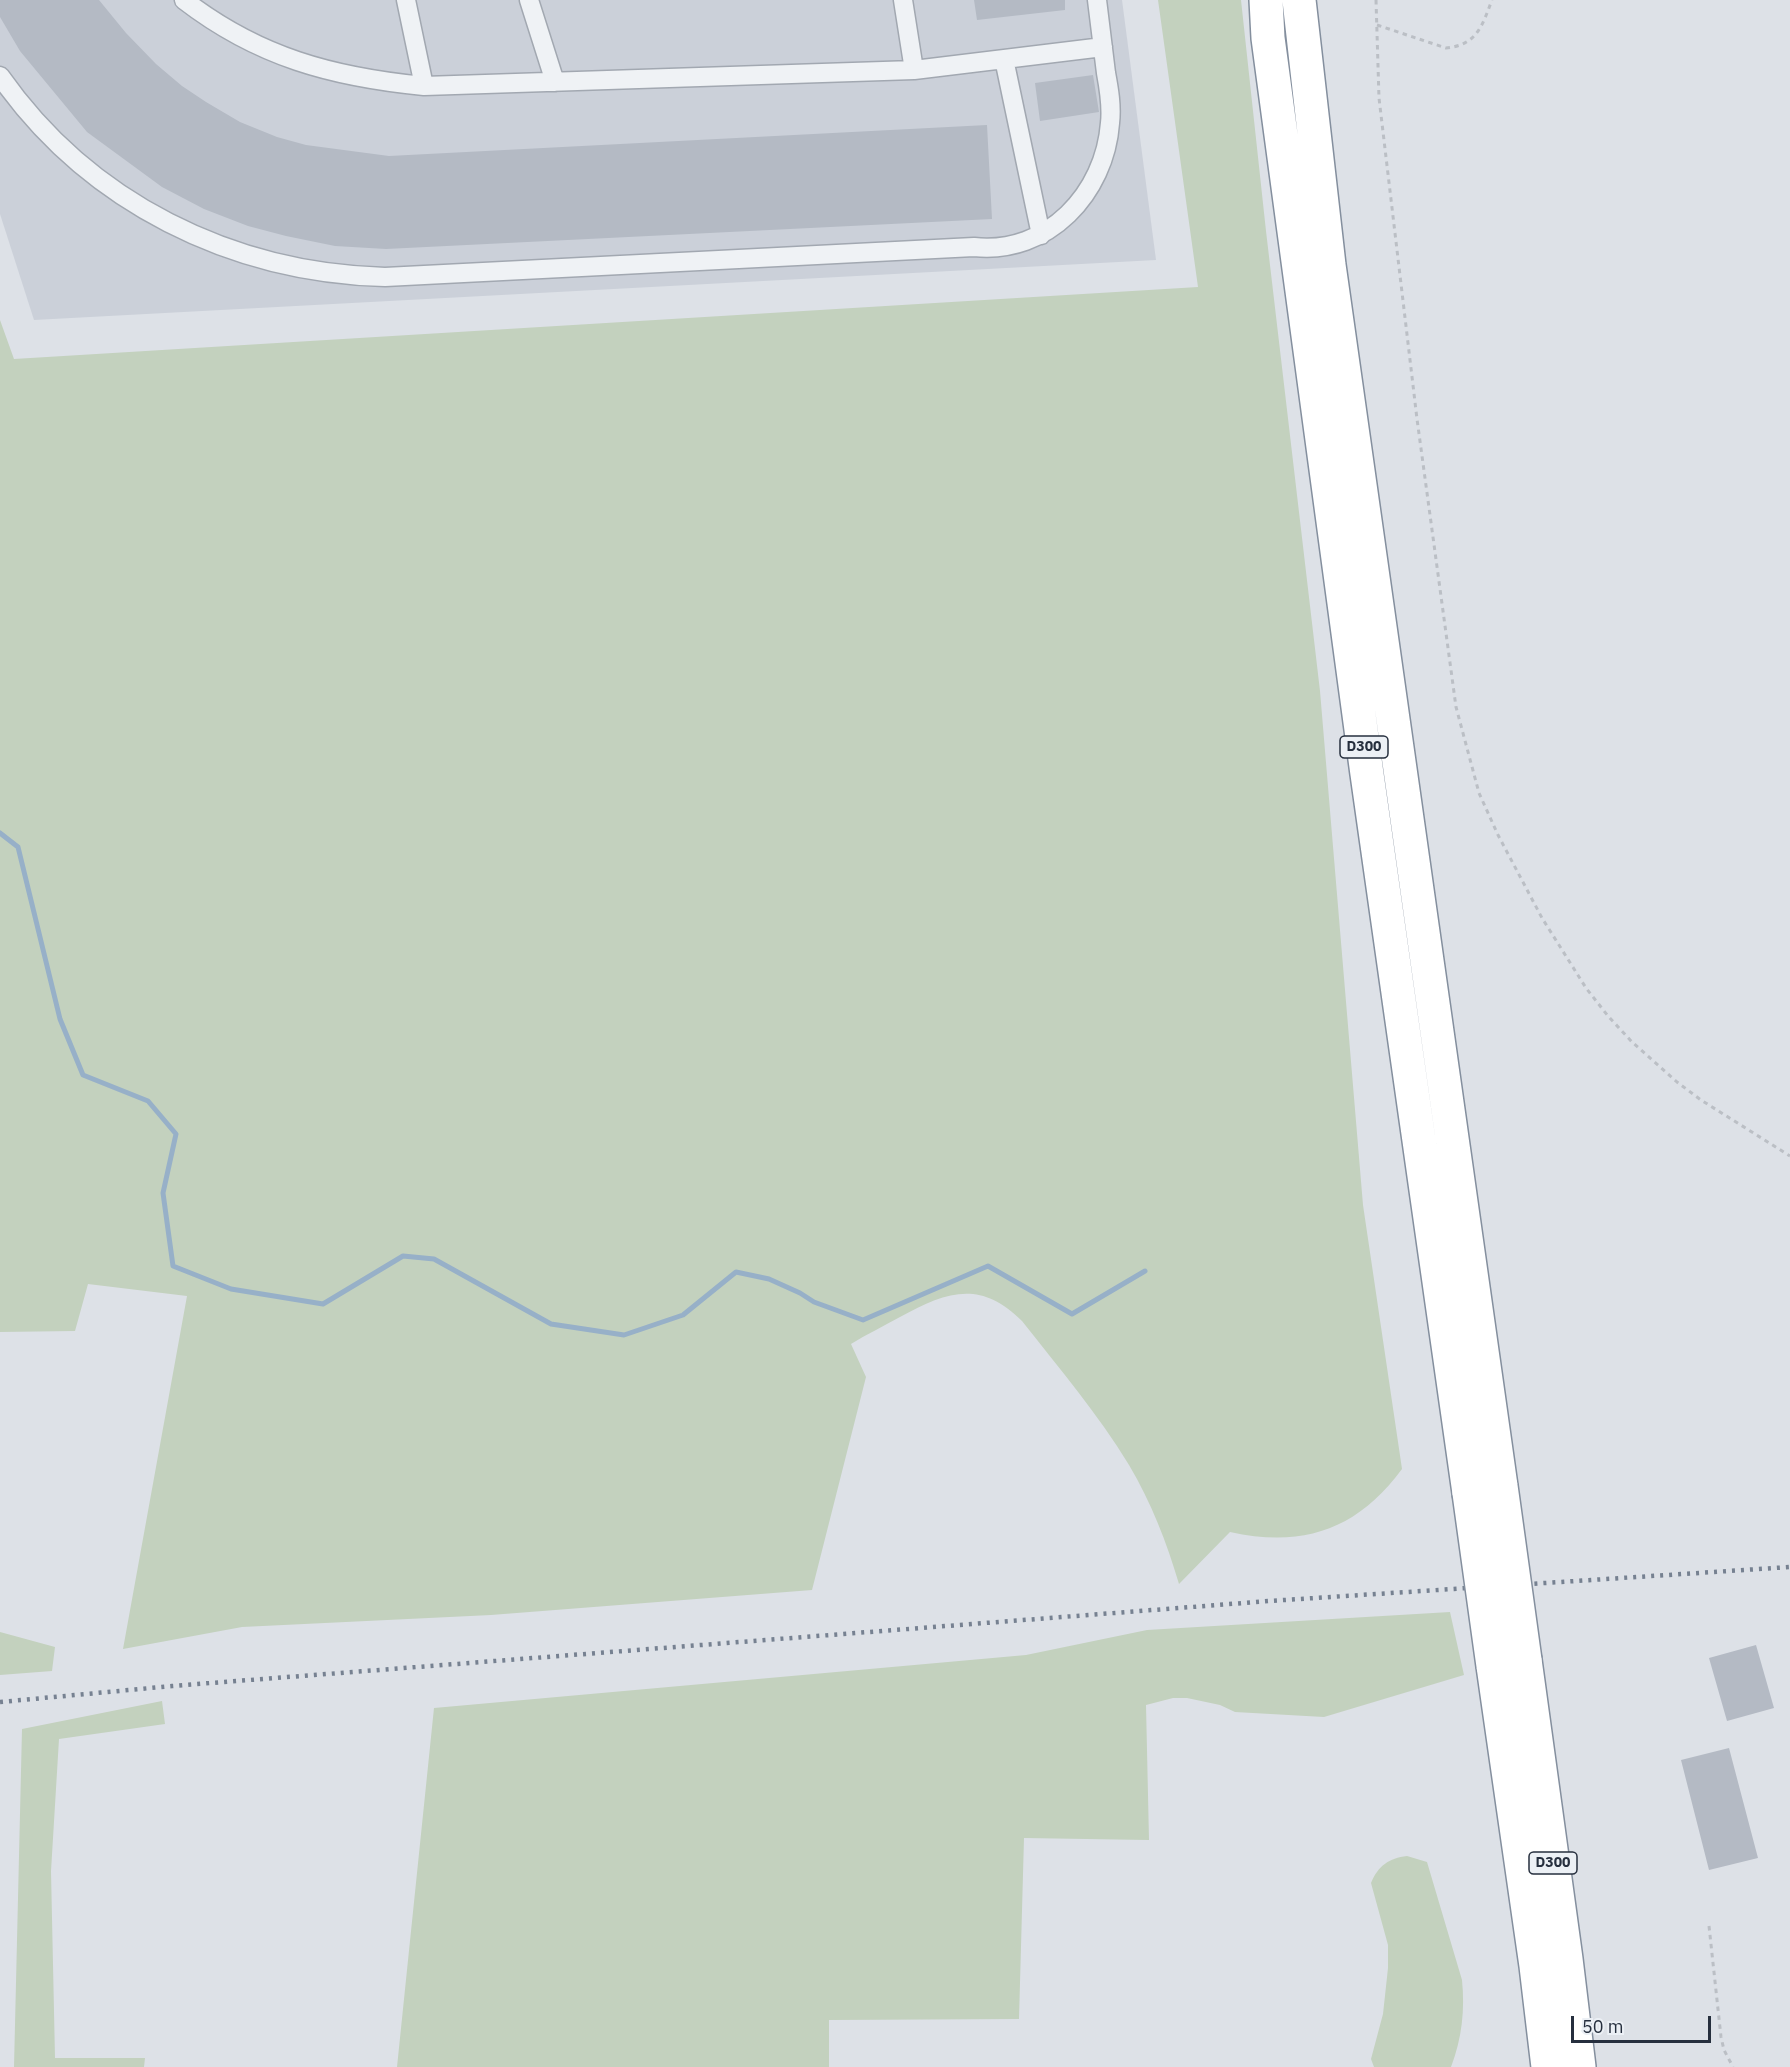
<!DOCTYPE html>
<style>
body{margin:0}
#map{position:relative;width:1790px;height:2067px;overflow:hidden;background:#dde1e7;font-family:"IBM Plex Sans",sans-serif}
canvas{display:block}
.scale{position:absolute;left:1571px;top:2016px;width:140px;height:27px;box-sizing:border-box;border:3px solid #262f3e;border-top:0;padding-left:8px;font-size:18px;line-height:21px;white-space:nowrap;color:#262f3e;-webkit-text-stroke:4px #ecf0f5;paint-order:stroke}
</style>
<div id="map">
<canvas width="1790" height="2067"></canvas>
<div class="scale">50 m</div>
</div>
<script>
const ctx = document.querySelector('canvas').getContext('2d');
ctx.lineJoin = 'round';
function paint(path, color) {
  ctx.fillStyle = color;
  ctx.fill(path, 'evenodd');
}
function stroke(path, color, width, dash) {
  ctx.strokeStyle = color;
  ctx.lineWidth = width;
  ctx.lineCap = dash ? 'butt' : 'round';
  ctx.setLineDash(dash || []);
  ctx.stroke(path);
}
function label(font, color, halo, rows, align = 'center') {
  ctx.font = font + ' "IBM Plex Sans",sans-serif';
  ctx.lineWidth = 6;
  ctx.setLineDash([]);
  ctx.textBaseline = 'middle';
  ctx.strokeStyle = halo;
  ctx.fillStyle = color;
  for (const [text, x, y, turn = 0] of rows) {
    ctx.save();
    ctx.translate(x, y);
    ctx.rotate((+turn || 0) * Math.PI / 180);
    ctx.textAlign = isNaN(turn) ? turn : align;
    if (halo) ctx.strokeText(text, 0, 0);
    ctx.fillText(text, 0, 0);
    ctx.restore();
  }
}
const built = new Path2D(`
 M 0,0 L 1122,0 L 1156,260 L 34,320 L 0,214 Z`);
const green = new Path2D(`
 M 1158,0 L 1241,0 L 1266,231 L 1320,691 L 1363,1205 L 1402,1469 C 1357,1530 1303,1548 1230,1532 L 1179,1584 C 1167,1543 1151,1502 1129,1465 C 1098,1414 1059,1368 1022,1321 C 980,1279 946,1292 900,1317 C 884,1326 867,1334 851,1344 L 866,1377 L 812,1590 L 491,1615 L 242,1627 L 123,1649 L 187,1296 L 88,1284 L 75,1331 L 0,1332 L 0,320 L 14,359 L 1198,287 Z
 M 1450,1612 L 1464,1675 L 1324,1717 L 1235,1712 L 1220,1705 L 1187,1698 L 1173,1698 L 1146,1705 L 1149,1840 L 1024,1838 L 1019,2019 L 829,2020 L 829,2067 L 397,2067 L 434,1708 L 1026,1655 L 1147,1630 Z
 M 0,1632 L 55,1647 L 52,1671 L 0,1675 Z
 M 162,1701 L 165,1724 L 59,1739 L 51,1871 L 55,2058 L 145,2058 L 144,2067 L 14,2067 L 22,1729 Z
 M 1407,1856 L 1427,1862 L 1462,1980 C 1465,2010 1462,2038 1451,2067 L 1374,2067 L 1371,2059 L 1383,2014 L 1388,1968 L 1388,1945 L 1371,1883 C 1378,1866 1389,1858 1407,1856 Z`);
const stream = new Path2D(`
 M 0,833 L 18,847 L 60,1019 L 83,1075 L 148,1101 L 176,1134 L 163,1193 L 173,1266 L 231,1289 L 323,1304 L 403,1256 L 434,1259 L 551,1324 L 624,1335 L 683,1315 L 736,1272 L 769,1279 L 800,1293 L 814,1302 L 863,1320 L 988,1266 L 1072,1314 L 1145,1271`);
const building = new Path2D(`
 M 0,0 L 99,0 L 126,33 L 156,64 L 182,86 L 206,102 L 240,122 L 277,137 L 306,145 L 389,156 L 987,125 L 992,219 L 386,249 L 335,246 L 286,236 L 248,226 L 204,209 L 162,187 L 87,132 L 20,51 L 0,17 Z
 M 974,0 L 1065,0 L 1065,10 L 977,20 Z
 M 1093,75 L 1099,112 L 1040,121 L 1035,83 Z
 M 1756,1645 L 1774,1708 L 1727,1721 L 1709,1658 Z
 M 1729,1748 L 1758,1858 L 1709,1870 L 1681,1760 Z`);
const path = new Path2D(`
 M 1376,0 L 1379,98 L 1417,419 L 1456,707 L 1479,793 L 1498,835 L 1542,918 L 1586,988 L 1608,1016 L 1632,1042 L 1677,1082 L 1701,1100 L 1790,1156
 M 1377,25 L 1446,48 C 1477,45 1482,26 1492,0
 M 1709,1926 L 1721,2037 L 1724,2050 L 1733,2067`);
const street = new Path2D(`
 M 184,0 C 258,57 332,77 424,86 L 914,70 L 1103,47
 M 406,0 L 424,86
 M 529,0 L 555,82
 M 903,0 L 914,70
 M 1004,59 L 1041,235
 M 0,76 C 89,203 232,273 385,277 L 974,247 C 1048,255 1105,193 1110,123 C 1112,106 1109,89 1106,73 C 1103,48 1100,24 1097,0`);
const highway = new Path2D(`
 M 1266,0 L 1268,38 C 1331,524 1399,1008 1469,1493
 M 1299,0 L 1329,265 L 1501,1486
 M 1525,1660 L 1566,1959 L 1579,2067
 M 1493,1666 L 1536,1966 L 1548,2067`);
const rail = new Path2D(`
 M 0,1702 L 172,1686 L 1269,1601 L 1790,1567`);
const highwayBridge = new Path2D(`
 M 1501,1486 L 1525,1660
 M 1469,1493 L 1493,1666`);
const shields = [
 [1364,747,48],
 [1553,1863,48]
];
const shieldNames = [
 ["D300",1364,747],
 ["D300",1553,1863]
];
paint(built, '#cbd0d9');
paint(green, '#c3d1be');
stroke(stream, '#97b0c8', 5);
paint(building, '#b4bac4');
stroke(street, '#a2a8b1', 21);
stroke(highway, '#848f9e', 36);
stroke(path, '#bbbfc5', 3, [4.5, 4.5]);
stroke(street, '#eff2f5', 18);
stroke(highway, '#fff', 33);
stroke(rail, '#768191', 4.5, [3, 6]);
stroke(highwayBridge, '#848f9e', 36, []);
stroke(highwayBridge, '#fff', 33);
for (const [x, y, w] of shields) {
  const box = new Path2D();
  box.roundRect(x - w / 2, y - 11, w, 22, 4.5);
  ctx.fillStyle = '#ecf0f5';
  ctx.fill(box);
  stroke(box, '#262f3e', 1.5);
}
label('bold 14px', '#262f3e', null, shieldNames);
</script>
